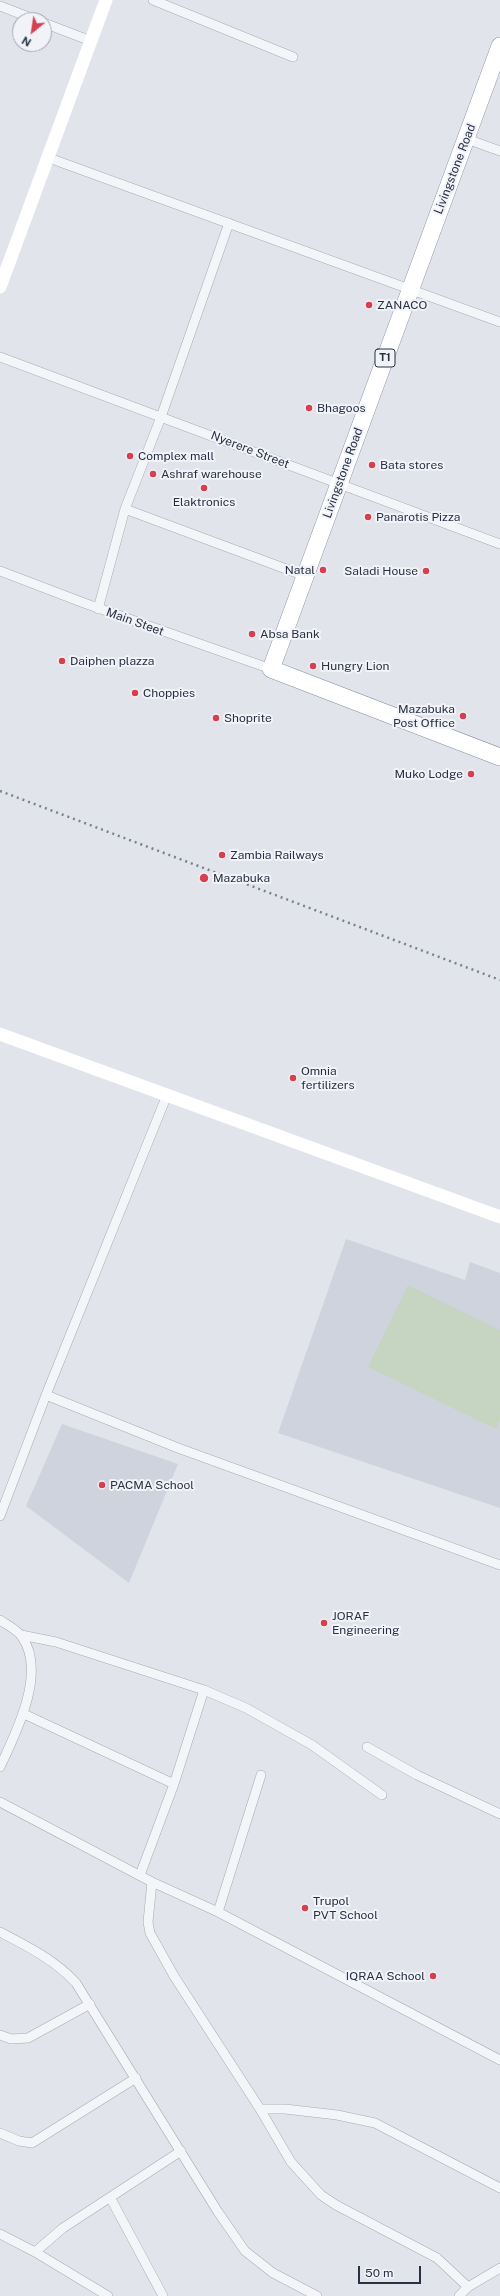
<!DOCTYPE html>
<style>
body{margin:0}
#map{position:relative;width:500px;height:2296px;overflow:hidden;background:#e1e4eb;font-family:"Public Sans",sans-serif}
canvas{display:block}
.north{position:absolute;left:12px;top:12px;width:40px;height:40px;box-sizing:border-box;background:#f1f3f8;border:1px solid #a1a5b0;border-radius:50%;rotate:210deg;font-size:11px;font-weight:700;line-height:16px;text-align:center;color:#283143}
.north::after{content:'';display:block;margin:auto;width:14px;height:18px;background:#d73f4e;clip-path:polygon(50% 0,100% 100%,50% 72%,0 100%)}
.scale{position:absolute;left:358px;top:2266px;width:63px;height:18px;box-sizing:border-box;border:2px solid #283143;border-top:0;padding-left:5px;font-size:12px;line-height:14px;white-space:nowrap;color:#283143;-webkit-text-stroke:3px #f1f3f8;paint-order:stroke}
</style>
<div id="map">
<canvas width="500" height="2296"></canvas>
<div class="north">N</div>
<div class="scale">50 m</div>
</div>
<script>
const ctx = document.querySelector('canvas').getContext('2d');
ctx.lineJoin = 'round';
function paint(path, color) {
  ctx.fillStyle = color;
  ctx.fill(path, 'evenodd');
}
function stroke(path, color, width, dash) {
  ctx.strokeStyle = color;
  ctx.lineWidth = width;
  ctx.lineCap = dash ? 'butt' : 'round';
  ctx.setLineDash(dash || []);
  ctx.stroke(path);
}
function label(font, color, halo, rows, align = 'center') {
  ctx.font = font + ' "Public Sans",sans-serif';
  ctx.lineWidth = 4;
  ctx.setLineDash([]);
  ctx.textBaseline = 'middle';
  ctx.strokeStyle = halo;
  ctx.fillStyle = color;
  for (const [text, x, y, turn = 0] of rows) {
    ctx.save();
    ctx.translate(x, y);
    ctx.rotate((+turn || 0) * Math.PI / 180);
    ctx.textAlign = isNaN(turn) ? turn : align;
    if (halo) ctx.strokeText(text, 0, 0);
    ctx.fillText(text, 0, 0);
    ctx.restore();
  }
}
const built = new Path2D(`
 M 346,1239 L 465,1280 L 470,1262 L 500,1273 L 500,1508 L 278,1433 Z
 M 62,1424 L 178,1464 L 129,1583 L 26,1506 Z`);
const green = new Path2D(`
 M 408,1285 L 500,1330 L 500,1420 L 496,1429 L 368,1367 Z`);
const street = new Path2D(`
 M 153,0 L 293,57
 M 0,6 L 36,20
 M 44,23 L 91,41
 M 467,139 L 500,151
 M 49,158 L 500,322
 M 229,223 L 161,417 L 125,509 L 305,576
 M 0,357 L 500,544
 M 0,571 L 84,603 L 271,669
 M 98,609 L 125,509
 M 46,1395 L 178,1448 L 500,1565
 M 0,1516 L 46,1395 L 167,1095
 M 0,1620 C 7,1625 18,1630 22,1637 C 47,1672 16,1733 0,1767
 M 21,1635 L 56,1642 L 204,1690 L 246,1708 L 312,1745 L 382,1795
 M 24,1714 L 174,1784
 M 367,1747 L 417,1775 L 500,1814
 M 0,1802 L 152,1882 L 218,1912 L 500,2060
 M 140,1875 L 174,1784 L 204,1690
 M 152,1882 L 148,1922 L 150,1933 L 174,1976 L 260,2109 L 291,2162 L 321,2195 L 336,2205 L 437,2258 L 468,2287
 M 218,1912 L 261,1775
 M 0,1932 C 27,1946 55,1960 76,1983 L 218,2212 L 245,2251 L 273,2273 L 317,2296
 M 0,2035 L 11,2039 L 28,2038 L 90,2004
 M 260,2109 L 285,2109 L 337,2115 L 375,2123 L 500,2188
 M 0,2133 L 19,2141 L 32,2143 L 136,2078
 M 111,2199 L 163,2296
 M 0,2234 L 35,2252 L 108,2296
 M 35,2252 L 63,2228 L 181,2151
 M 459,2296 L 468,2287 L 500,2268`);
const secondary = new Path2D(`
 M 0,287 L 106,0
 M 0,1034 L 500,1217`);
const highway = new Path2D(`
 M 500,46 L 271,669 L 500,757`);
const rail = new Path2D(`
 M 0,791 L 500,980`);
const markers = [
 [369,305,4,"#d73f4e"],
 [309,408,4,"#d73f4e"],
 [130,456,4,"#d73f4e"],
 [372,465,4,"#d73f4e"],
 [153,474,4,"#d73f4e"],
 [204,488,4,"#d73f4e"],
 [368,517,4,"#d73f4e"],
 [323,570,4,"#d73f4e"],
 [426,571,4,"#d73f4e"],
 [252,634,4,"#d73f4e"],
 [62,661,4,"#d73f4e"],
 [313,666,4,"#d73f4e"],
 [135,693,4,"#d73f4e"],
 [463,716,4,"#d73f4e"],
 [216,718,4,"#d73f4e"],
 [471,774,4,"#d73f4e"],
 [222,855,4,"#d73f4e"],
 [204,878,5,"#d73f4e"],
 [293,1078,4,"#d73f4e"],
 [102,1485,4,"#d73f4e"],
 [324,1623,4,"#d73f4e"],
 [305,1908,4,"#d73f4e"],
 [433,1976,4,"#d73f4e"]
];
const shields = [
 [385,358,20]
];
const shieldNames = [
 ["T1",385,358]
];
const streetNames = [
 ["Livingstone Road",455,169,-69],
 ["Nyerere Street",250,450,21],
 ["Livingstone Road",343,473,-70],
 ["Main Steet",135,622,20]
];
const poiNames = [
 ["ZANACO",377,305],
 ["Bhagoos",317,408],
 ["Complex mall",138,456],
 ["Bata stores",380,465],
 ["Ashraf warehouse",161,474],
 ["Elaktronics",204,502,"center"],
 ["Panarotis Pizza",376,517],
 ["Natal",315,570,"right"],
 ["Saladi House",418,571,"right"],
 ["Absa Bank",260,634],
 ["Daiphen plazza",70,661],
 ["Hungry Lion",321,666],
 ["Choppies",143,693],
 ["Mazabuka",455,709,"right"],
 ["Post Office",455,723,"right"],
 ["Shoprite",224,718],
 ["Muko Lodge",463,774,"right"],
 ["Zambia Railways",230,855],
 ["Mazabuka",213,878],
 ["Omnia",301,1071],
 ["fertilizers",301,1085],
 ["PACMA School",110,1485],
 ["JORAF",332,1616],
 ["Engineering",332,1630],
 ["Trupol",313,1901],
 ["PVT School",313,1915],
 ["IQRAA School",425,1976,"right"]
];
paint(built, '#cfd3dd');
paint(green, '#c5d5c1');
stroke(street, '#a6abb5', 10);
stroke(highway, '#8791a2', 18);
stroke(street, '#f4f5f8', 9);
stroke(secondary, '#fff', 13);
stroke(highway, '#fff', 17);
stroke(rail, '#798295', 2.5, [2, 4]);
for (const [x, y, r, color] of markers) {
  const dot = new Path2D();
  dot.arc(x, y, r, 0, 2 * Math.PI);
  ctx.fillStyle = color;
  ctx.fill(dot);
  stroke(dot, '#f1f3f8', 1.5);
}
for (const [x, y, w] of shields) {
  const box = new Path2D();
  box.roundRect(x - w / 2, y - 9, w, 18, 3);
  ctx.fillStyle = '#f1f3f8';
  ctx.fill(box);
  stroke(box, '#283143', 1);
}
label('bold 11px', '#283143', null, shieldNames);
label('12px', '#283143', '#f1f3f8', streetNames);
label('12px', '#283143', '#f1f3f8', poiNames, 'left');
</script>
